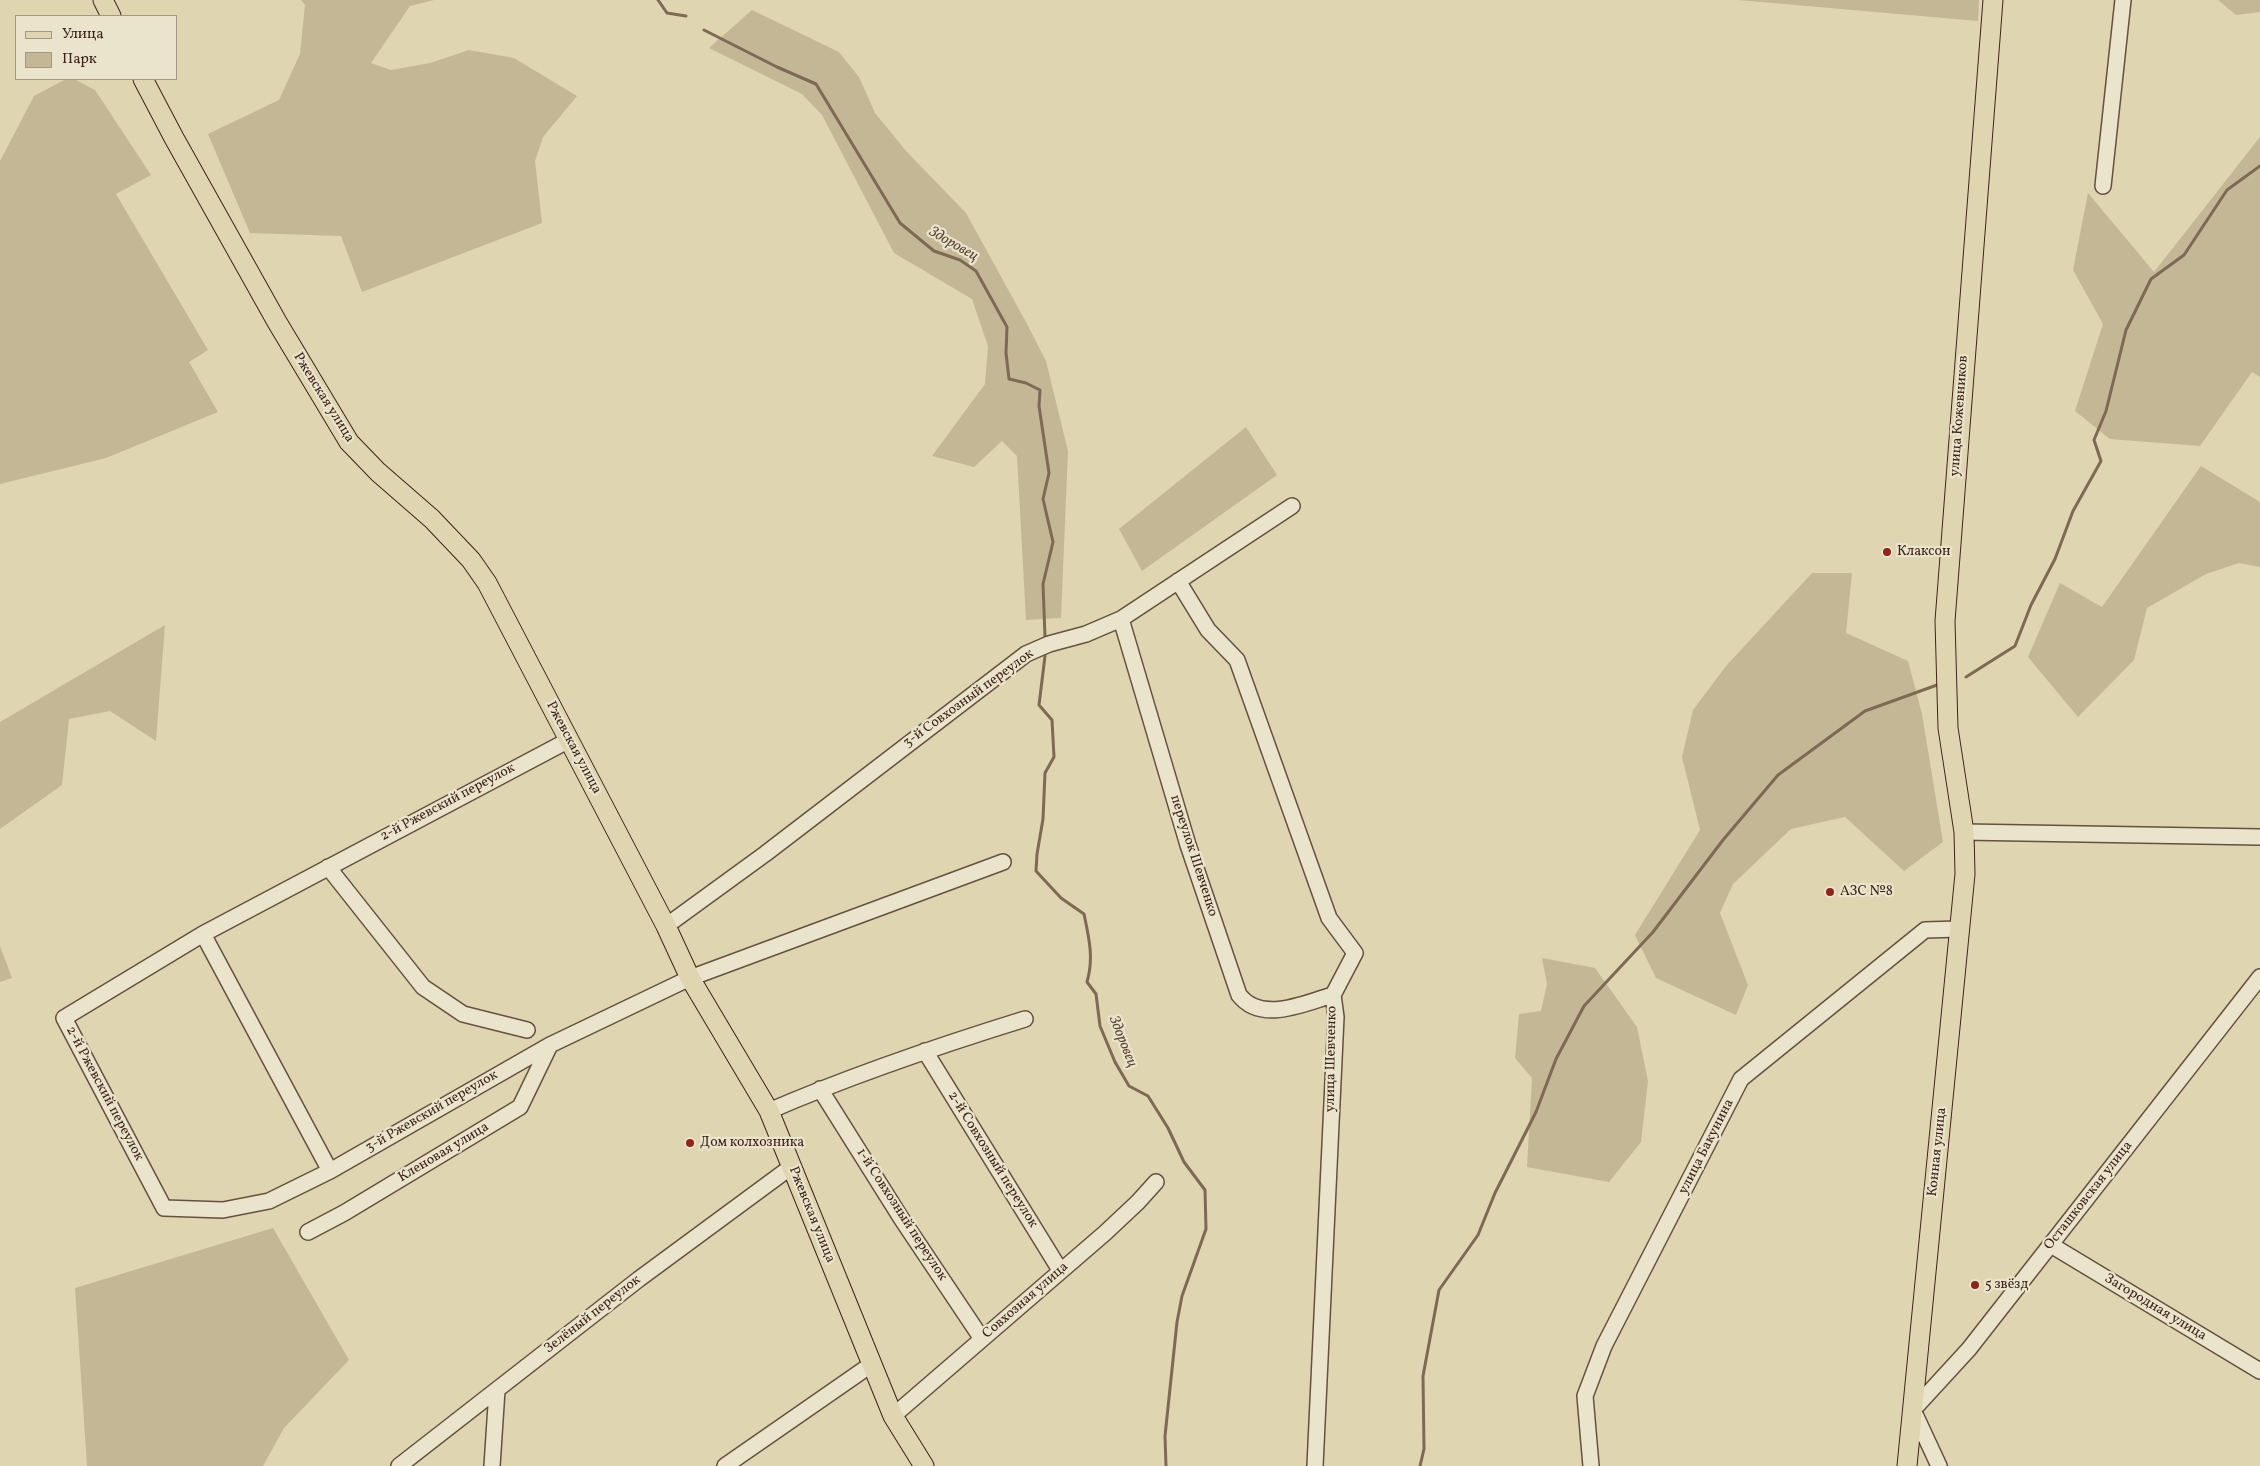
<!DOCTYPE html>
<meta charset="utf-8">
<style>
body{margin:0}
#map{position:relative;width:2260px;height:1466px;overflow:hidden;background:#dfd5b0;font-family:Vollkorn,serif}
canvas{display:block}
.legend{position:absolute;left:15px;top:15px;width:162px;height:65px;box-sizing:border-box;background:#eae4cc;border:1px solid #a59785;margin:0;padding:6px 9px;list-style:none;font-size:15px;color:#3e231a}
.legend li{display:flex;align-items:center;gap:10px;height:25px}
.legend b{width:25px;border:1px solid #a59785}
</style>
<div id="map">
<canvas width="2260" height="1466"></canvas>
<ul class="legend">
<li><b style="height:6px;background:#dfd5b0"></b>Улица</li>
<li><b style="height:14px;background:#c4b796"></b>Парк</li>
</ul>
</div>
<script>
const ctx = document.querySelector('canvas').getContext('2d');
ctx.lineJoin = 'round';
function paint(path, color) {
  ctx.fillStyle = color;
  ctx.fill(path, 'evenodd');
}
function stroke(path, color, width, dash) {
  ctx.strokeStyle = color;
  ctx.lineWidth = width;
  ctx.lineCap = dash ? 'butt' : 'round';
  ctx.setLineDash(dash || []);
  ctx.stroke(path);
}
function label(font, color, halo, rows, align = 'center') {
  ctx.font = font + ' Vollkorn,serif';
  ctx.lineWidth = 4.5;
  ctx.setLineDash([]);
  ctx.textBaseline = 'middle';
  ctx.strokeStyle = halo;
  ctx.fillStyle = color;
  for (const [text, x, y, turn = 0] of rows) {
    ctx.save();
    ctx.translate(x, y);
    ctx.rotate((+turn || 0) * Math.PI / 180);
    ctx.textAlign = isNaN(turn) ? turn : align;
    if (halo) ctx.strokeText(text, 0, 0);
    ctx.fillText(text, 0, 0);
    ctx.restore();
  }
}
const green = new Path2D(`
 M 301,0 L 434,0 L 410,6 L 371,63 L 391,70 L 430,63 L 469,50 L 514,58 L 577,96 L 543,137 L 535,161 L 542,223 L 362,292 L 341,236 L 250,233 L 208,134 L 279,100 L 300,54 L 305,5 Z
 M 1738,0 L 1979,0 L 1978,21 Z
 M 2218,0 L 2260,0 L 2260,12 L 2236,15 Z
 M 752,10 L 839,52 L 859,77 L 875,113 L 907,152 L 966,213 L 1026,322 L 1046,361 L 1068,451 L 1061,618 L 1026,620 L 1017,456 L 1002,441 L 974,467 L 932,456 L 985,384 L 988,346 L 972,299 L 894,253 L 822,115 L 802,94 L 709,48 Z
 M 66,79 L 74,79 L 95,90 L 151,175 L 116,194 L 208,350 L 189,362 L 218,412 L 106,458 L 0,484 L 0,161 L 34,96 Z
 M 2260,137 L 2260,377 L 2252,372 L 2200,446 L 2110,439 L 2075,411 L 2103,324 L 2073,270 L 2088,193 L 2154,272 Z
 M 1246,427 L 1277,475 L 1142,571 L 1119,529 Z
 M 2201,466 L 2260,502 L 2260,567 L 2239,563 L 2206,574 L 2147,608 L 2134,660 L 2078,717 L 2028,657 L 2060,583 L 2102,607 Z
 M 1812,573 L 1852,573 L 1846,633 L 1908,661 L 1922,714 L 1943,842 L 1904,871 L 1845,817 L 1791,829 L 1733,884 L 1720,913 L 1748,985 L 1736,1015 L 1656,978 L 1635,935 L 1700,830 L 1682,757 L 1693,710 L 1726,666 Z
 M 165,625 L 156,741 L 110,711 L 69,719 L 62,785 L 0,829 L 0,722 Z
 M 0,946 L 12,978 L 0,982 Z
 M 1542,958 L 1595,968 L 1637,1027 L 1648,1081 L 1641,1142 L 1609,1182 L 1527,1167 L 1532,1078 L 1515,1058 L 1519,1014 L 1541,1011 L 1547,984 Z
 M 273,1228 L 349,1360 L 284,1428 L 263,1466 L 87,1466 L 75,1288 Z`);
const stream = new Path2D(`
 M 658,0 L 667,13 L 686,16
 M 704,30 L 777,67 L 816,84 L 900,223 L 934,251 L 960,260 L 976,271 L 1007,327 L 1006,353 L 1009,379 L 1026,383 L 1040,390 L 1039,406 L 1049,473 L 1043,499 L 1053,542 L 1043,584 L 1045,637
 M 1045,656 L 1039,705 L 1052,720 L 1054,757 L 1045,773 L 1043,819 L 1037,854 L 1036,871 L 1061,898 L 1084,914 C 1089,938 1094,958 1087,982 L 1096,994 L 1100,1026 L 1115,1062 L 1129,1086 L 1148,1096 L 1168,1128 L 1184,1162 L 1205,1190 L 1206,1229 L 1182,1296 L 1177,1322 L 1165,1436 L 1166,1466
 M 1966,677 L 2015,646 L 2031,605 L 2055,559 L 2073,511 L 2101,461 L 2094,440 L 2106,411 L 2126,330 L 2151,279 L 2184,255 L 2227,190 L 2260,166
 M 1420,1466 L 1424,1449 L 1423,1376 L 1439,1290 L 1478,1235 L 1495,1193 L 1536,1112 L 1556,1059 L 1584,1006 L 1653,932 L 1723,840 L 1778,775 L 1865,711 L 1937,685`);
const minor = new Path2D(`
 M 2103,186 L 2123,0
 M 1178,581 L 1208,630 L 1237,660 L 1329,918 L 1355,953 L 1333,995 L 1336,1017 L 1315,1466
 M 1121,619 L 1188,845 L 1239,995 C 1262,1024 1304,1003 1333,995
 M 569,740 L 203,934 L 64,1018 L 164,1208 L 223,1210 L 269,1201 L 330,1171 L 550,1045 L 690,978 L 1003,862
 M 1964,832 L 2260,837
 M 328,867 L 423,987 L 463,1014 L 527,1030
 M 666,926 L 765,854 L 1026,654 L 1049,644 L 1086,634 L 1121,619 L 1292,506
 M 203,934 L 330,1171
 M 925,1051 L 1060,1270
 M 820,1089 L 901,1218 L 982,1339
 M 769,1111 C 852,1075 938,1046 1025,1019
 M 308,1232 L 344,1213 L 520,1107 L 550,1045
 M 2051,1245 L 2260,1371
 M 893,1416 L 1105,1233 L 1138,1202 L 1156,1182
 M 399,1466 L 639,1279 L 791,1167
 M 492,1466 L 497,1390
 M 725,1466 L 872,1364
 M 1591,1466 L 1585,1396 L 1604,1346 L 1741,1079 L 1925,930 L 1959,929
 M 1939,1466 L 1913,1410 L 1969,1349 L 2260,977`);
const major = new Path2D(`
 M 103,0 L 111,16
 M 143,79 L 174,138 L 277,322 L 349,442 L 378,472 L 432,519 L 471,560 L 487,583 L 666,926 L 690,978 L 769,1111 L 893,1416 L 924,1466
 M 1907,1466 L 1965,874 L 1964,832 L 1948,728 L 1945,621 L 1993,0`);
const markers = [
 [1887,552,5,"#8f2418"],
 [1830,892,5,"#8f2418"],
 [690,1143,5,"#8f2418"],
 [1975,1285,5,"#8f2418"]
];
const streetNames = [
 ["Ржевская улица",323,398,58],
 ["улица Кожевников",1960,416,-86],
 ["3-й Совхозный переулок",969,699,-36],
 ["Ржевская улица",573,748,62],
 ["2-й Ржевский переулок",448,803,-28],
 ["переулок Шевченко",1193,856,72],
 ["улица Шевченко",1332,1059,-89],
 ["2-й Ржевский переулок",104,1094,62],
 ["3-й Ржевский переулок",432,1112,-30],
 ["улица Бакунина",1707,1147,-63],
 ["Конная улица",1938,1152,-84],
 ["Кленовая улица",444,1153,-31],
 ["2-й Совхозный переулок",992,1160,58],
 ["Осташковская улица",2089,1196,-52],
 ["Ржевская улица",811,1215,68],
 ["1-й Совхозный переулок",901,1215,57],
 ["Совхозная улица",1026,1301,-41],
 ["Загородная улица",2155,1308,31],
 ["Зелёный переулок",593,1315,-38]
];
const poiNames = [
 ["Клаксон",1897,552],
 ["АЗС №8",1840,892],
 ["Дом колхозника",700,1143],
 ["5 звёзд",1985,1285]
];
const waterNames = [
 ["Здоровец",953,245,30],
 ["Здоровец",1122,1042,68]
];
paint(green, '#c4b796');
stroke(stream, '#7e6955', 3);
stroke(minor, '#665040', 18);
stroke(major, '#3e231a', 21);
stroke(minor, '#eae4cc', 15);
stroke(major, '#dfd5b0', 19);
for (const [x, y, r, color] of markers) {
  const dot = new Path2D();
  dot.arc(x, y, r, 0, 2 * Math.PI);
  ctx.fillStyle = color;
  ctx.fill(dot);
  stroke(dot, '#eae4cc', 2);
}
label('14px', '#3e231a', '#eae4cc', streetNames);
label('14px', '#3e231a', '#eae4cc', poiNames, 'left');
label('italic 15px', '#5e4638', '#eae4cc', waterNames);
</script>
